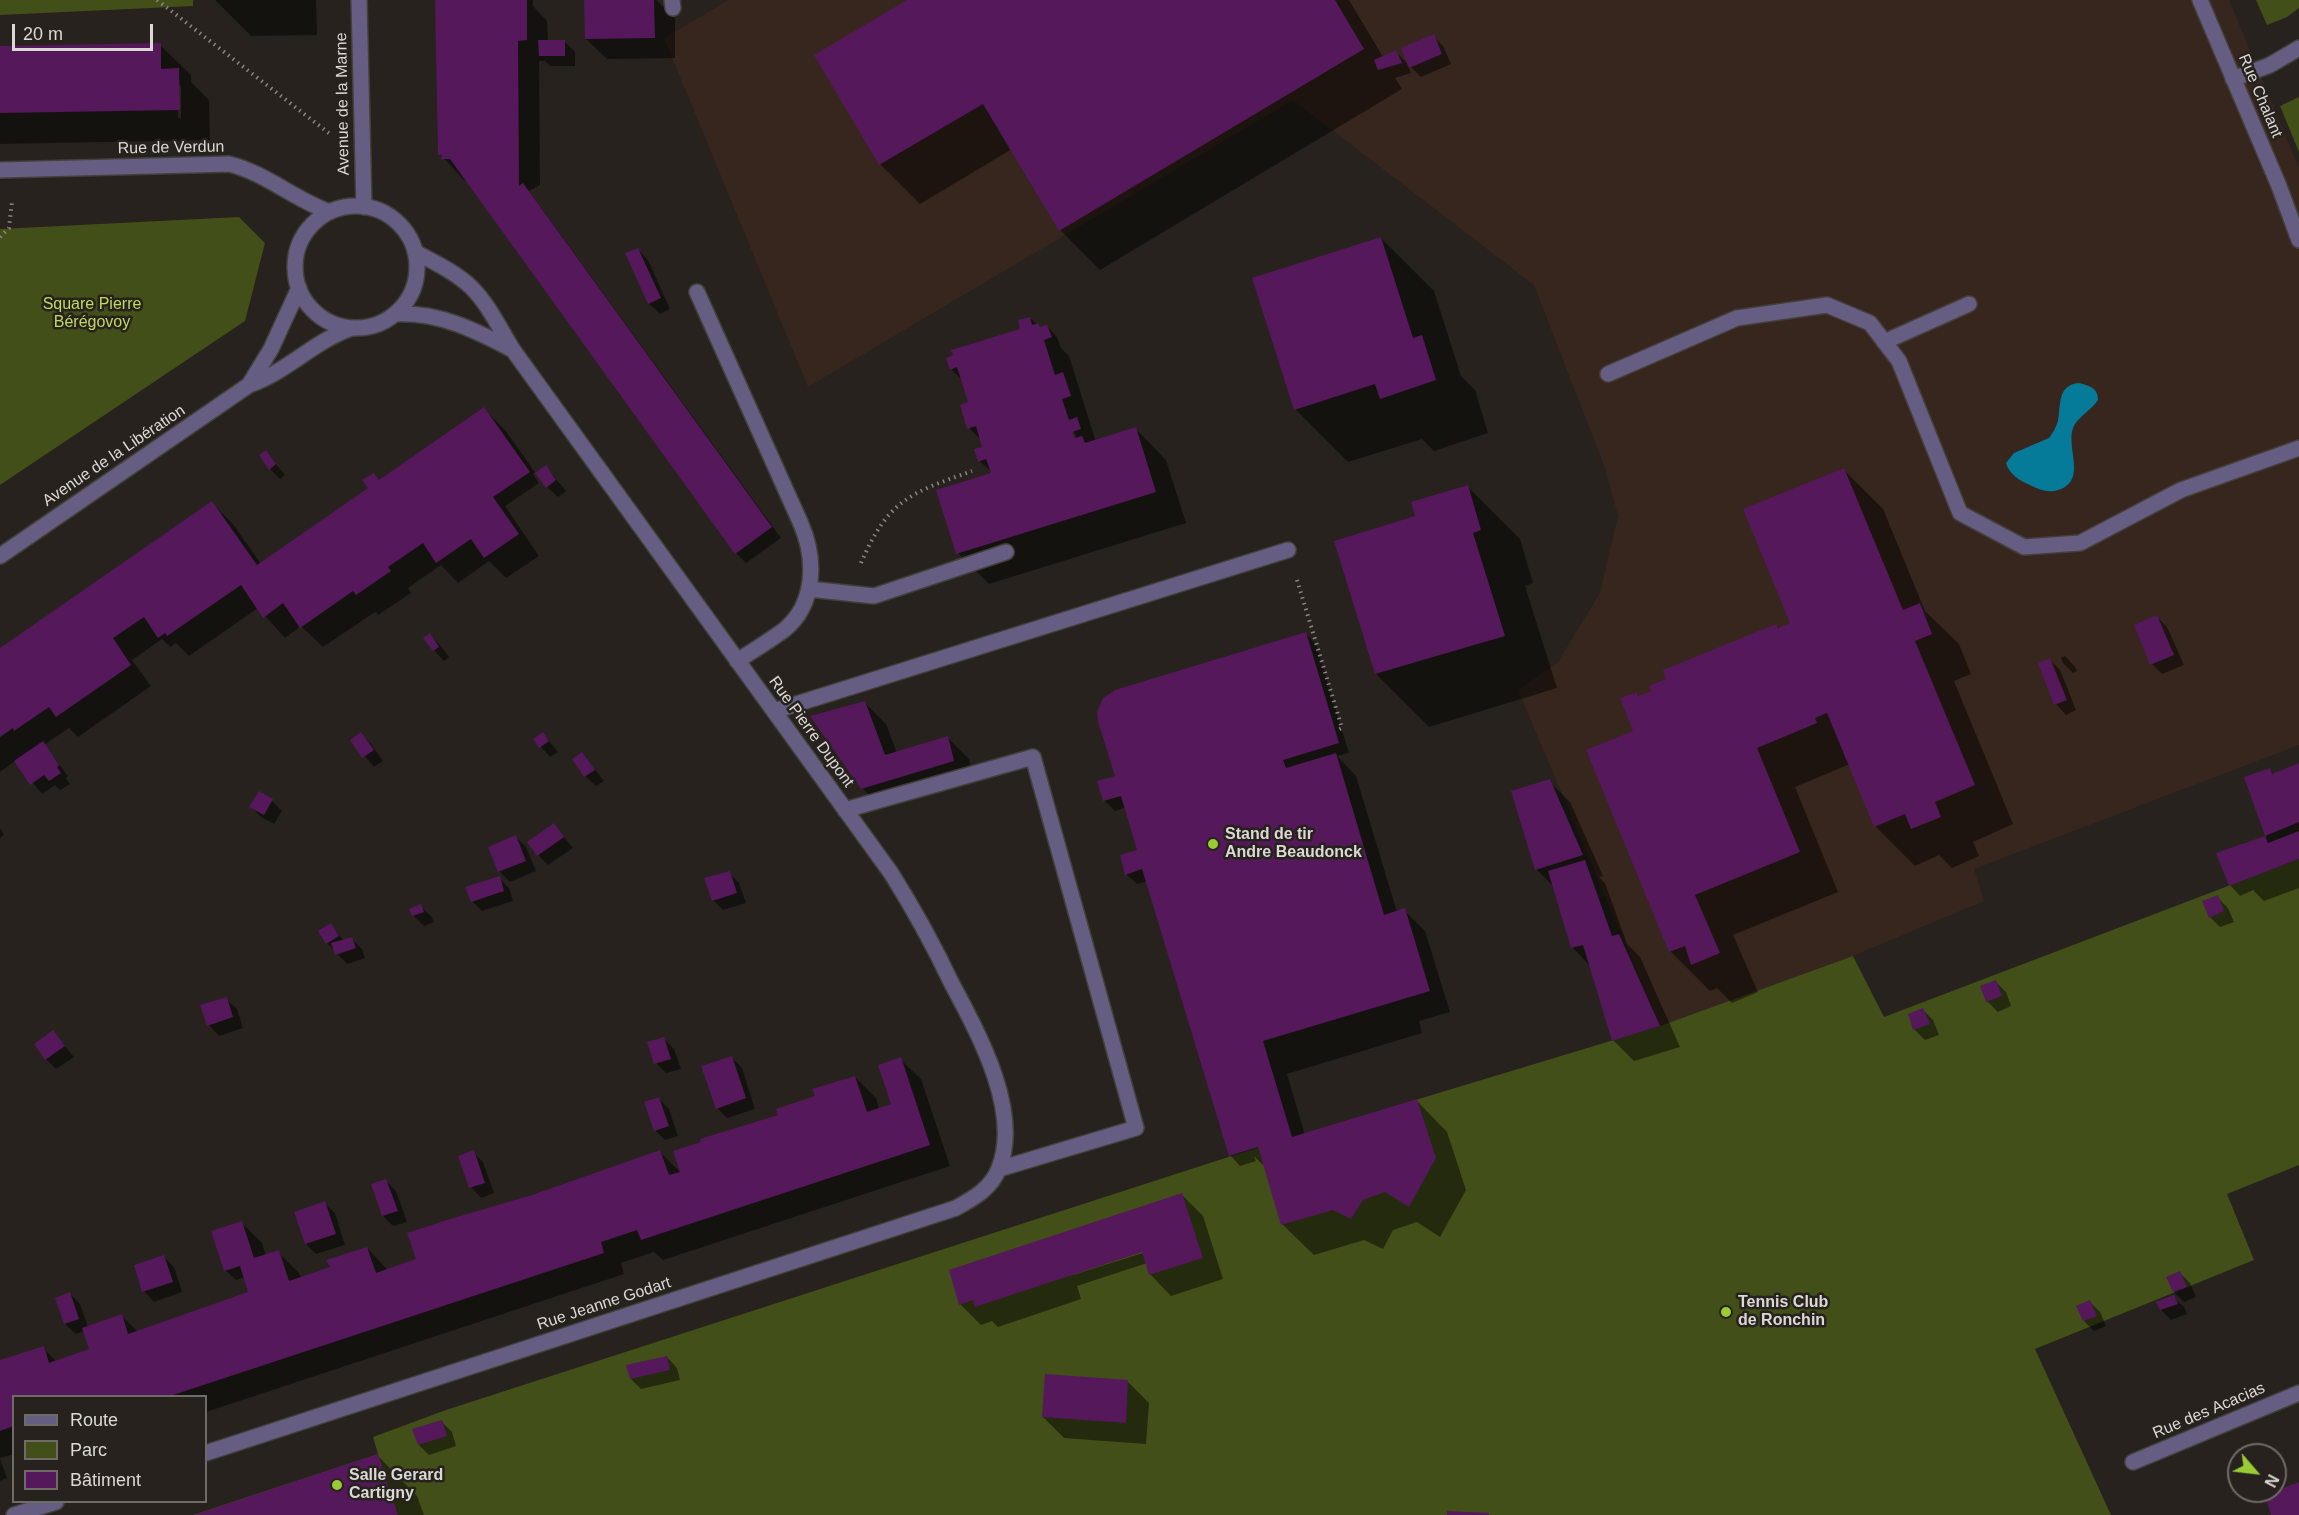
<!DOCTYPE html>
<meta charset="utf-8">
<style>
body{margin:0}
#map{position:relative;width:2299px;height:1515px;overflow:hidden;background:#27221d;font-family:Arial,sans-serif}
canvas{display:block}
.legend{position:absolute;left:12px;top:1395px;width:195px;height:108px;box-sizing:border-box;background:#27221d;border:2px solid #6f6b67;margin:0;padding:8px 10px;list-style:none;font-size:18px;color:#dcd8d5}
.legend li{display:flex;align-items:center;gap:12px;height:30px}
.legend b{width:30px;border:2px solid #6f6b67}
.north{position:absolute;left:2227px;top:1443px;width:60px;height:60px;box-sizing:border-box;background:#27221d;border:2px solid #6f6b67;border-radius:50%;rotate:118deg;font-size:16px;font-weight:700;line-height:24px;text-align:center;color:#dcd8d5}
.north::after{content:'';display:block;margin:auto;width:21px;height:27px;background:#9acb35;clip-path:polygon(50% 0,100% 100%,50% 72%,0 100%)}
.scale{position:absolute;left:12px;top:24px;width:141px;height:27px;box-sizing:border-box;border:3px solid #dcd8d5;border-top:0;padding-left:8px;font-size:18px;line-height:21px;white-space:nowrap;color:#dcd8d5;-webkit-text-stroke:4px #27221d;paint-order:stroke}
</style>
<div id="map">
<canvas width="2299" height="1515"></canvas>
<ul class="legend">
<li><b style="height:8px;background:#655e82"></b>Route</li>
<li><b style="height:16px;background:#434f19"></b>Parc</li>
<li><b style="height:16px;background:#54185b"></b>Bâtiment</li>
</ul>
<div class="north">N</div>
<div class="scale">20 m</div>
</div>
<script>
const ctx = document.querySelector('canvas').getContext('2d');
ctx.lineJoin = 'round';
function paint(path, color) {
  ctx.fillStyle = color;
  ctx.fill(path, 'evenodd');
}
function stroke(path, color, width, dash) {
  ctx.strokeStyle = color;
  ctx.lineWidth = width;
  ctx.lineCap = dash ? 'butt' : 'round';
  ctx.setLineDash(dash || []);
  ctx.stroke(path);
}
function label(font, color, halo, rows, align = 'center') {
  ctx.font = font + ' Arial,sans-serif';
  ctx.lineWidth = 5;
  ctx.setLineDash([]);
  ctx.textBaseline = 'middle';
  ctx.strokeStyle = halo;
  ctx.fillStyle = color;
  for (const [text, x, y, turn = 0] of rows) {
    ctx.save();
    ctx.translate(x, y);
    ctx.rotate((+turn || 0) * Math.PI / 180);
    ctx.textAlign = isNaN(turn) ? turn : align;
    if (halo) ctx.strokeText(text, 0, 0);
    ctx.fillText(text, 0, 0);
    ctx.restore();
  }
}
const industrial = new Path2D(`
 M 729,0 L 2229,0 L 2299,168 L 2299,745 L 1974,869 L 1984,901 L 1853,956 L 1660,1026 L 1518,690 L 1558,662 L 1600,593 L 1618,516 L 1605,468 L 1534,285 L 1293,100 L 808,387 L 664,38 Z`);
const green = new Path2D(`
 M 0,0 L 193,0 L 193,6 L 0,15 Z
 M 2256,0 L 2299,0 L 2299,8 L 2287,17 L 2267,25 Z
 M 2299,97 L 2299,152 L 2280,106 Z
 M 239,217 L 265,243 L 245,321 L 0,485 L 0,229 Z
 M 2299,859 L 2299,1165 L 2227,1194 L 2254,1260 L 2035,1349 L 2111,1515 L 193,1515 L 378,1454 L 373,1437 L 446,1410 L 1247,1151 L 1660,1026 L 1853,956 L 1884,1017 Z`);
const water = new Path2D(`
 M 2079,383 C 2090,386 2098,388 2098,400 C 2092,409 2080,416 2075,424 C 2063,443 2088,478 2061,489 C 2050,494 2040,490 2030,485 C 2020,481 2009,474 2006,463 L 2014,453 L 2049,438 C 2053,433 2056,427 2058,421 C 2061,405 2057,385 2079,383 Z`);
const shadow = new Path2D(`
 M 215,0 L 316,0 L 317,35 L 251,36 Z
 M 437,0 L 533,0 L 533,6 L 547,21 L 548,42 L 564,41 L 575,52 L 575,66 L 550,66 L 545,61 L 539,61 L 540,185 L 529,191 L 781,538 L 746,563 L 736,553 L 466,180 L 464,180 L 440,154 Z
 M 586,0 L 656,0 L 675,18 L 675,58 L 607,59 L 586,39 Z
 M 910,0 L 1349,0 L 1383,57 L 1396,52 L 1411,67 L 1433,36 L 1443,46 L 1451,64 L 1421,77 L 1407,63 L 1411,73 L 1395,78 L 1402,89 L 1100,270 L 1060,230 L 1012,149 L 920,204 L 880,164 L 816,56 Z
 M 160,45 L 191,75 L 191,82 L 209,100 L 210,140 L 0,144 L 0,47 ZM 178,83 L 181,86 L 181,118 L 178,118 Z
 M 1381,238 L 1434,291 L 1461,376 L 1475,390 L 1488,433 L 1434,451 L 1422,439 L 1348,462 L 1295,409 Z
 M 638,250 L 648,260 L 670,309 L 660,314 L 649,304 L 627,254 Z
 M 1030,318 L 1041,328 L 1047,326 L 1057,337 L 1061,348 L 1069,356 L 1096,442 L 1136,429 L 1166,460 L 1186,523 L 989,584 L 958,553 L 938,491 L 992,474 L 991,471 L 979,461 L 984,448 L 981,438 L 979,438 L 969,428 L 970,403 L 961,379 L 951,369 L 1022,330 ZM 1069,427 L 1074,431 L 1081,452 Z
 M 484,409 L 505,430 L 535,472 L 533,474 L 539,483 L 505,506 L 539,556 L 506,578 L 489,561 L 458,583 L 441,565 L 408,588 L 411,593 L 378,615 L 375,612 L 323,647 L 301,626 L 285,638 L 258,608 L 189,656 L 176,643 L 170,647 L 162,639 L 132,660 L 151,686 L 78,737 L 69,728 L 44,745 L 68,776 L 66,778 L 70,784 L 60,790 L 55,785 L 42,794 L 15,761 L 0,772 L 0,650 L 212,503 L 233,524 L 261,564 Z
 M 266,452 L 285,475 L 280,479 L 270,469 Z
 M 546,467 L 566,491 L 558,497 L 547,487 Z
 M 1844,470 L 1883,509 L 1925,611 L 1959,644 L 1971,674 L 1954,681 L 2013,824 L 1973,842 L 1979,856 L 1952,868 L 1939,855 L 1915,866 L 1875,826 L 1850,764 L 1795,787 L 1838,892 L 1733,935 L 1758,992 L 1732,1003 L 1717,988 L 1710,991 L 1670,951 L 1635,731 L 1637,694 L 1640,697 L 1776,625 L 1780,629 L 1792,624 Z
 M 1467,486 L 1520,539 L 1533,583 L 1525,586 L 1557,688 L 1429,727 L 1376,674 L 1417,517 Z
 M 2157,617 L 2167,627 L 2184,665 L 2162,674 L 2152,664 Z
 M 1306,634 L 1316,644 L 1349,753 L 1337,756 L 1356,776 L 1397,912 L 1404,910 L 1425,931 L 1450,1012 L 1419,1021 L 1422,1033 L 1287,1074 L 1305,1135 L 1417,1101 L 1447,1132 L 1466,1190 L 1440,1237 L 1417,1222 L 1393,1230 L 1383,1249 L 1364,1240 L 1314,1255 L 1283,1225 L 1266,1168 L 1254,1156 L 1256,1161 L 1240,1166 L 1230,1155 L 1148,881 L 1137,884 L 1126,874 L 1139,851 L 1126,807 L 1115,811 L 1104,800 L 1116,777 Z
 M 430,635 L 440,645 L 449,657 L 444,661 L 434,650 Z
 M 2065,656 L 2075,667 L 2077,671 L 2073,673 L 2063,663 L 2061,658 Z
 M 2050,660 L 2060,670 L 2076,710 L 2066,715 L 2056,704 L 2039,664 Z
 M 865,703 L 886,724 L 897,753 L 948,738 L 969,759 L 974,782 L 883,809 L 862,788 Z
 M 361,734 L 371,744 L 383,761 L 374,767 L 352,741 Z
 M 543,734 L 558,752 L 550,757 L 535,740 Z
 M 582,754 L 604,781 L 596,786 L 585,776 Z
 M 2299,765 L 2299,888 L 2264,901 L 2253,890 L 2240,896 L 2230,885 L 2229,851 L 2267,837 L 2253,801 L 2269,769 L 2274,775 Z
 M 1549,781 L 1570,802 L 1603,876 L 1599,877 L 1605,883 L 1627,944 L 1640,957 L 1680,1047 L 1634,1061 L 1613,1040 L 1590,966 L 1572,947 L 1554,887 L 1536,869 Z
 M 272,801 L 282,811 L 274,824 L 261,817 L 251,807 Z
 M 554,825 L 573,848 L 548,865 L 538,855 Z
 M 0,828 L 4,835 L 0,838 Z
 M 516,837 L 526,847 L 536,871 L 510,882 L 499,871 Z
 M 729,873 L 739,883 L 746,903 L 723,910 L 713,900 Z
 M 499,878 L 509,888 L 513,901 L 482,911 L 472,901 Z
 M 2217,897 L 2228,908 L 2234,922 L 2220,927 L 2210,917 Z
 M 420,906 L 431,916 L 434,922 L 424,926 L 414,916 L 411,910 Z
 M 331,925 L 344,941 L 351,938 L 362,949 L 365,958 L 347,964 L 327,943 Z
 M 1996,982 L 2006,992 L 2011,1006 L 1998,1012 L 1987,1001 Z
 M 226,999 L 237,1009 L 243,1028 L 219,1036 L 209,1025 Z
 M 1923,1010 L 1933,1020 L 1939,1035 L 1925,1040 L 1915,1030 L 1910,1015 Z
 M 53,1032 L 74,1057 L 56,1069 L 46,1059 Z
 M 664,1039 L 674,1049 L 681,1069 L 666,1073 L 656,1063 Z
 M 732,1058 L 742,1068 L 755,1109 L 727,1118 L 717,1108 Z
 M 900,1059 L 921,1079 L 950,1166 L 663,1260 L 654,1252 L 621,1263 L 624,1274 L 206,1412 L 206,1396 L 14,1396 L 14,1454 L 0,1458 L 0,1362 L 43,1348 L 57,1362 L 91,1350 L 84,1331 L 76,1334 L 65,1324 L 57,1299 L 70,1294 L 80,1304 L 88,1327 L 122,1316 L 138,1332 L 250,1293 L 245,1277 L 236,1280 L 225,1270 L 241,1222 L 262,1243 L 266,1256 L 278,1252 L 299,1273 L 301,1278 L 331,1269 L 367,1248 L 388,1270 L 417,1260 L 535,1195 L 660,1152 L 683,1175 L 777,1116 L 855,1077 L 876,1098 L 879,1109 L 892,1105 Z
 M 659,1099 L 669,1109 L 678,1136 L 665,1140 L 655,1130 Z
 M 473,1152 L 483,1162 L 494,1193 L 481,1198 L 471,1187 Z
 M 386,1181 L 396,1191 L 407,1222 L 393,1226 L 383,1216 Z
 M 1182,1195 L 1203,1216 L 1223,1279 L 1171,1296 L 1151,1275 L 1147,1263 L 1077,1286 L 1081,1299 L 998,1327 L 992,1321 L 981,1325 L 960,1304 ZM 1145,1249 L 1146,1252 L 1073,1275 L 1073,1272 Z
 M 324,1203 L 335,1213 L 345,1245 L 316,1254 L 306,1244 Z
 M 164,1257 L 174,1267 L 182,1292 L 154,1302 L 144,1291 Z
 M 2180,1273 L 2190,1283 L 2196,1297 L 2184,1302 L 2174,1292 Z
 M 2173,1297 L 2184,1307 L 2187,1314 L 2171,1320 L 2161,1310 Z
 M 2090,1302 L 2100,1312 L 2106,1326 L 2094,1331 L 2084,1321 Z
 M 667,1357 L 677,1368 L 680,1380 L 641,1389 L 631,1379 Z
 M 1128,1382 L 1149,1403 L 1146,1444 L 1064,1438 L 1043,1417 Z
 M 442,1422 L 452,1432 L 456,1446 L 429,1455 L 419,1445 Z
 M 378,1456 L 417,1496 L 424,1515 L 198,1515 Z
 M 0,1459 L 7,1478 L 0,1481 Z`);
const building = new Path2D(`
 M 435,0 L 527,0 L 527,40 L 518,41 L 519,186 L 523,183 L 772,527 L 735,554 L 450,159 L 441,159 L 442,155 L 438,155 Z
 M 584,0 L 654,0 L 655,38 L 585,39 Z
 M 907,0 L 1335,0 L 1364,49 L 1059,231 L 983,104 L 879,165 L 814,55 Z
 M 1434,34 L 1442,54 L 1409,68 L 1401,48 Z
 M 538,40 L 565,40 L 565,56 L 539,56 Z
 M 161,43 L 161,69 L 179,68 L 180,110 L 0,113 L 0,46 Z
 M 1396,50 L 1402,63 L 1378,70 L 1374,60 Z
 M 1381,237 L 1413,338 L 1422,335 L 1436,380 L 1380,399 L 1375,384 L 1294,410 L 1252,278 Z
 M 638,248 L 661,298 L 648,304 L 625,253 Z
 M 1030,317 L 1032,325 L 1038,323 L 1040,327 L 1047,325 L 1052,337 L 1044,340 L 1055,375 L 1063,372 L 1071,396 L 1062,399 L 1069,420 L 1077,417 L 1081,429 L 1072,432 L 1075,438 L 1082,436 L 1085,443 L 1136,427 L 1156,492 L 956,554 L 936,490 L 991,473 L 986,459 L 978,462 L 974,449 L 982,447 L 976,426 L 967,429 L 960,405 L 968,402 L 957,367 L 950,370 L 946,358 L 953,355 L 951,350 L 1020,329 L 1018,320 Z
 M 484,407 L 530,472 L 493,497 L 519,534 L 484,558 L 471,539 L 436,563 L 423,543 L 388,567 L 391,571 L 356,595 L 353,591 L 300,628 L 283,603 L 263,618 L 241,585 L 167,636 L 165,633 L 158,638 L 144,617 L 113,638 L 131,665 L 56,717 L 49,707 L 14,731 L 13,728 L 0,737 L 0,648 L 212,501 L 257,565 L 368,488 L 362,480 L 374,473 L 379,480 Z
 M 266,450 L 276,464 L 269,470 L 259,455 Z
 M 546,465 L 556,480 L 546,488 L 535,473 Z
 M 1844,468 L 1903,610 L 1920,603 L 1932,634 L 1915,641 L 1975,785 L 1935,802 L 1941,817 L 1911,829 L 1905,814 L 1874,827 L 1827,713 L 1815,718 L 1817,723 L 1757,748 L 1800,852 L 1695,895 L 1720,953 L 1691,965 L 1685,946 L 1669,952 L 1586,750 L 1633,731 L 1620,698 L 1637,692 L 1638,696 L 1651,691 L 1649,686 L 1666,679 L 1663,670 L 1776,624 L 1778,628 L 1790,623 L 1743,509 Z
 M 1468,485 L 1481,530 L 1473,533 L 1505,636 L 1375,674 L 1334,541 L 1415,516 L 1411,502 Z
 M 2157,615 L 2174,655 L 2150,665 L 2134,625 Z
 M 1306,632 L 1339,743 L 1283,760 L 1286,768 L 1336,753 L 1384,915 L 1405,908 L 1430,991 L 1263,1041 L 1292,1137 L 1417,1099 L 1436,1158 L 1409,1207 L 1385,1192 L 1363,1200 L 1351,1219 L 1333,1210 L 1281,1225 L 1258,1147 L 1229,1156 L 1142,869 L 1125,875 L 1120,855 L 1137,850 L 1121,796 L 1103,801 L 1097,781 L 1115,776 L 1098,722 L 1097,712 L 1103,698 L 1115,690 Z
 M 430,633 L 439,647 L 433,651 L 423,638 Z
 M 2050,658 L 2067,700 L 2054,705 L 2038,663 Z
 M 865,701 L 885,755 L 948,736 L 954,761 L 861,789 L 810,716 Z
 M 361,732 L 374,750 L 362,758 L 350,740 Z
 M 543,732 L 549,741 L 539,748 L 533,739 Z
 M 43,741 L 59,765 L 57,767 L 61,773 L 49,781 L 44,775 L 30,785 L 14,761 Z
 M 582,752 L 595,770 L 584,777 L 572,759 Z
 M 2299,763 L 2299,822 L 2265,836 L 2244,777 L 2270,768 L 2272,774 Z
 M 1550,779 L 1583,855 L 1535,870 L 1511,791 Z
 M 259,791 L 273,799 L 264,815 L 249,807 Z
 M 554,823 L 564,837 L 537,856 L 527,842 Z
 M 2299,831 L 2299,859 L 2229,886 L 2216,853 L 2265,836 L 2268,843 Z
 M 516,835 L 526,861 L 498,872 L 488,847 Z
 M 1585,860 L 1612,936 L 1619,934 L 1660,1026 L 1612,1041 L 1583,945 L 1571,948 L 1548,871 Z
 M 730,871 L 737,893 L 712,901 L 704,878 Z
 M 500,876 L 504,891 L 471,902 L 465,887 Z
 M 2218,895 L 2224,911 L 2209,918 L 2202,901 Z
 M 421,904 L 424,912 L 412,916 L 409,909 Z
 M 331,923 L 339,936 L 326,944 L 318,931 Z
 M 352,937 L 356,948 L 335,955 L 331,943 Z
 M 1996,980 L 2002,996 L 1986,1002 L 1980,986 Z
 M 227,997 L 233,1017 L 207,1026 L 200,1005 Z
 M 1923,1008 L 1930,1024 L 1913,1030 L 1908,1014 Z
 M 53,1030 L 65,1046 L 45,1060 L 34,1044 Z
 M 664,1037 L 671,1059 L 654,1064 L 647,1042 Z
 M 732,1056 L 746,1098 L 716,1109 L 701,1066 Z
 M 901,1057 L 930,1145 L 641,1240 L 637,1230 L 601,1242 L 604,1253 L 170,1396 L 14,1396 L 14,1426 L 0,1431 L 0,1360 L 44,1346 L 49,1363 L 89,1349 L 82,1328 L 122,1314 L 128,1334 L 248,1292 L 240,1266 L 224,1271 L 211,1231 L 242,1221 L 254,1258 L 279,1250 L 289,1281 L 330,1267 L 326,1260 L 367,1247 L 376,1273 L 416,1259 L 407,1233 L 447,1220 L 535,1194 L 660,1150 L 669,1175 L 680,1172 L 673,1151 L 701,1142 L 700,1139 L 778,1115 L 776,1109 L 815,1096 L 812,1089 L 855,1076 L 867,1112 L 891,1104 L 878,1065 Z
 M 659,1097 L 669,1126 L 654,1131 L 644,1102 Z
 M 474,1150 L 485,1183 L 469,1188 L 458,1156 Z
 M 386,1179 L 398,1211 L 382,1216 L 371,1184 Z
 M 1182,1193 L 1203,1258 L 1149,1275 L 1142,1252 L 975,1307 L 973,1300 L 959,1305 L 949,1270 Z
 M 325,1201 L 336,1234 L 305,1244 L 294,1212 Z
 M 164,1255 L 173,1282 L 142,1292 L 134,1265 Z
 M 2180,1271 L 2187,1287 L 2173,1292 L 2166,1277 Z
 M 70,1292 L 79,1319 L 64,1324 L 55,1298 Z
 M 2174,1295 L 2178,1304 L 2160,1310 L 2156,1302 Z
 M 2090,1300 L 2097,1316 L 2083,1321 L 2076,1306 Z
 M 667,1356 L 670,1370 L 630,1379 L 626,1365 Z
 M 1045,1374 L 1128,1380 L 1126,1423 L 1042,1417 Z
 M 442,1420 L 447,1436 L 418,1445 L 412,1429 Z
 M 378,1454 L 398,1515 L 194,1515 Z
 M 2299,1482 L 2299,1515 L 2271,1515 L 2265,1495 Z
 M 1447,1511 L 1489,1513 L 1489,1515 L 1447,1515 Z`);
const path = new Path2D(`
 M 157,0 L 330,134
 M 0,237 L 9,228 L 12,201
 M 861,563 C 888,500 910,493 972,471
 M 1297,580 L 1342,728 L 1336,731`);
const minor = new Path2D(`
 M 359,0 L 364,207
 M 672,0 L 673,8
 M 2200,0 L 2279,186 L 2299,240
 M 2233,79 L 2270,65 L 2299,48
 M 0,170 L 229,164 C 266,173 295,200 330,212
 M295 267a61 61 0 1 1 122 0a61 61 0 1 1-122 0Z
 M 697,292 L 801,524 C 816,559 816,604 784,630 C 769,641 753,651 737,661
 M 395,314 C 439,312 475,330 513,350
 M 1884,342 L 1969,304
 M 1608,374 L 1737,318 L 1827,305 L 1870,323 L 1899,361 L 1960,513 L 2024,547 L 2080,543 L 2181,490 L 2299,448
 M 249,385 L 271,349 L 299,288
 M 0,556 L 249,385 C 287,372 314,341 352,328
 M 809,589 L 874,596 L 1006,552
 M 774,711 L 1288,550
 M 845,810 L 1033,757 L 1136,1128 L 999,1169
 M 206,1453 L 956,1208 C 974,1198 992,1188 999,1168 C 1022,1111 977,1031 951,982 C 933,944 913,908 891,873 L 513,350 C 500,329 489,305 471,287 C 455,272 434,262 415,252
 M 2133,1462 L 2299,1393
 M 14,1515 L 56,1502`);
const markers = [
 [1213,844,6,"#9acb35"],
 [1726,1312,6,"#9acb35"],
 [337,1485,6,"#9acb35"]
];
const streetNames = [
 ["Rue Chalant",2260,96,67],
 ["Avenue de la Marne",343,104,-91],
 ["Rue de Verdun",171,148,-1],
 ["Avenue de la Libération",114,456,-34],
 ["Rue Pierre Dupont",811,732,54],
 ["Rue Jeanne Godart",604,1304,-18],
 ["Rue des Acacias",2209,1411,-23]
];
const parkNames = [
 ["Square Pierre",92,305],
 ["Bérégovoy",92,323]
];
const poiNames = [
 ["Stand de tir",1225,835],
 ["Andre Beaudonck",1225,853],
 ["Tennis Club",1738,1303],
 ["de Ronchin",1738,1321],
 ["Salle Gerard",349,1476],
 ["Cartigny",349,1494]
];
paint(industrial, '#37261d');
paint(green, '#434f19');
paint(water, '#057a99');
paint(shadow, '#0007');
paint(building, '#54185b');
stroke(minor, '#443f3a', 18);
stroke(path, '#8a8682', 4, [1.5, 4.5]);
stroke(minor, '#655e82', 15);
for (const [x, y, r, color] of markers) {
  const dot = new Path2D();
  dot.arc(x, y, r, 0, 2 * Math.PI);
  ctx.fillStyle = color;
  ctx.fill(dot);
  stroke(dot, '#27221d', 2);
}
label('16px', '#dcd8d5', '#27221d', streetNames);
label('16px', '#c0db5c', '#27221d', parkNames);
label('bold 16px', '#dcd8d5', '#27221d', poiNames, 'left');
</script>
